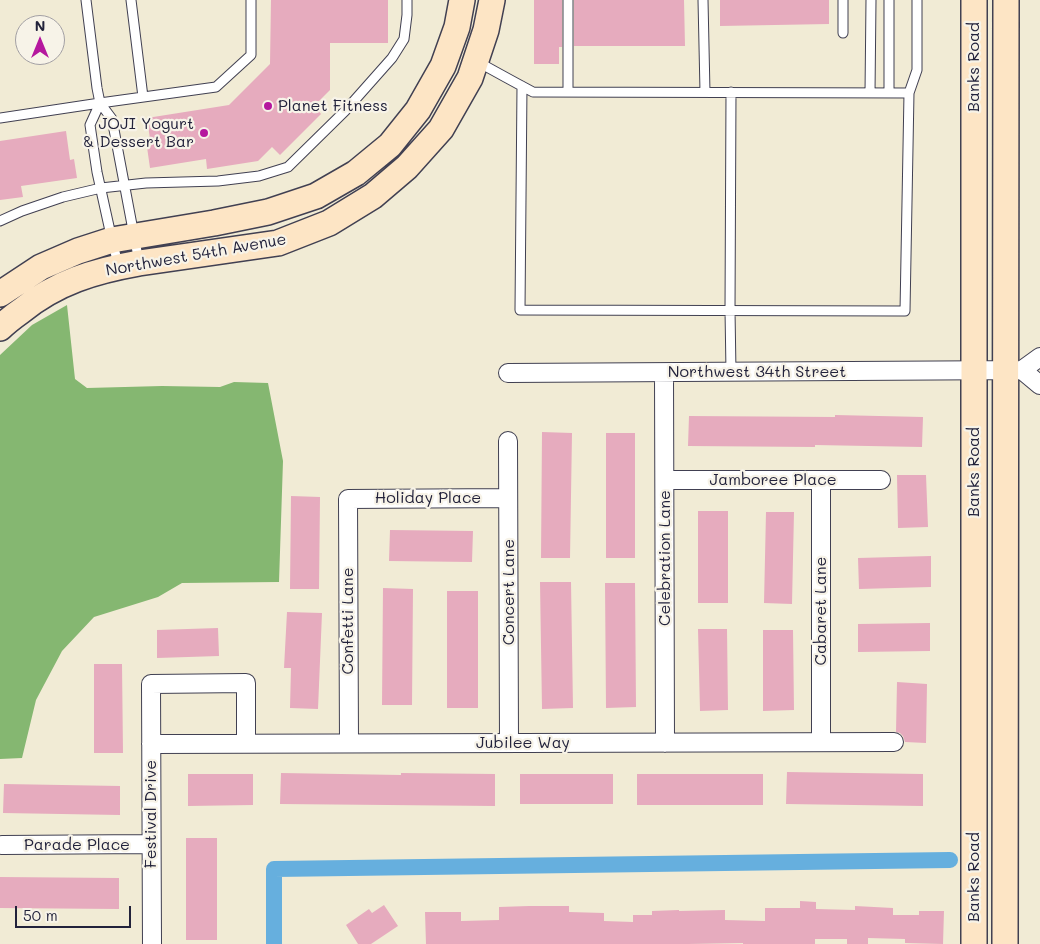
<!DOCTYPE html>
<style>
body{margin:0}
#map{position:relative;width:1040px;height:944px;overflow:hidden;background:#f1ebd5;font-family:Mali,sans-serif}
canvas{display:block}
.north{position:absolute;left:15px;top:15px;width:50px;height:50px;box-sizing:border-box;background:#f7f3e8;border:1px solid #a29fa3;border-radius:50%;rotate:0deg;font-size:14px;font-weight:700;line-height:20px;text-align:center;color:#22223b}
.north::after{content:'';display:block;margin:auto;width:18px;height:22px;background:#b5179e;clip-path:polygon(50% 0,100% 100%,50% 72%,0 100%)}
.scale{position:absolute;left:15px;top:906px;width:116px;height:22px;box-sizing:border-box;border:2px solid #22223b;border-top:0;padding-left:6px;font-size:15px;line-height:18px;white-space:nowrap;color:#22223b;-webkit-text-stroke:4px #f7f3e8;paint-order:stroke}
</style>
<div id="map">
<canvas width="1040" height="944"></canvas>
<div class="north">N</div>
<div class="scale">50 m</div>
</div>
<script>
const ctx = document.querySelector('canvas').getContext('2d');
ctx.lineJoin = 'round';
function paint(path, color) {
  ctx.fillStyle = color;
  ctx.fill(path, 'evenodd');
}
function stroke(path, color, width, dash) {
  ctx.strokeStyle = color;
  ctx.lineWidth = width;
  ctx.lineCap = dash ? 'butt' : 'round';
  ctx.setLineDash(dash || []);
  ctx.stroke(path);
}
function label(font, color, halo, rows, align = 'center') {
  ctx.font = font + ' Mali,sans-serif';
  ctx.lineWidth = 4.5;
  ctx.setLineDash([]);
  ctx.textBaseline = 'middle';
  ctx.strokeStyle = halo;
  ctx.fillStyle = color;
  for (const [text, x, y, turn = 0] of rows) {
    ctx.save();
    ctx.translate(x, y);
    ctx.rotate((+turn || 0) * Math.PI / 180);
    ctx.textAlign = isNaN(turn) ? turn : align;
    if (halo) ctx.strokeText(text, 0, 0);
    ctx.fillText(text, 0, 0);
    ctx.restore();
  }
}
const forest = new Path2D(`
 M 67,305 L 75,379 L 87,388 L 162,386 L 220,387 L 234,382 L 268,383 L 283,461 L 279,582 L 182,583 L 158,597 L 94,617 L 62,651 L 36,700 L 22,758 L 0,759 L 0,355 L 32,325 Z`);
const canal = new Path2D(`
 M 274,944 L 274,869 L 950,860`);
const building = new Path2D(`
 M 271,0 L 388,0 L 388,43 L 330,43 L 330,90 L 314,106 L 321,114 L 280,155 L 272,147 L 258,161 L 207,169 L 206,159 L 150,168 L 147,147 L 151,146 L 147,118 L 229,105 L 270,64 Z
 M 534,0 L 562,0 L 562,47 L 559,47 L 559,64 L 534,64 Z
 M 574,0 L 684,0 L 685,46 L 574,46 Z
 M 720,0 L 829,0 L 829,24 L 720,26 Z
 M 66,131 L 70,160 L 74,159 L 77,178 L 21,186 L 23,197 L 0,200 L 0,141 Z
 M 835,415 L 923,417 L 922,447 L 815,445 L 815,447 L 688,446 L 689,416 L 835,417 Z
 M 542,432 L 572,433 L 570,558 L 541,558 Z
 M 606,433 L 635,433 L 635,558 L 606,558 Z
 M 897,475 L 926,475 L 928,527 L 898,528 Z
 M 291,496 L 320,497 L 319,589 L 290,589 Z
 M 698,511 L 728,511 L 728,603 L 698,603 Z
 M 766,512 L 794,512 L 792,604 L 764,603 Z
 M 390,530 L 473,531 L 472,562 L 389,561 Z
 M 931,556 L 931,587 L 859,589 L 858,558 Z
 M 540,582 L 571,582 L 573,708 L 542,709 Z
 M 605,583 L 635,583 L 636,707 L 606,708 Z
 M 383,588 L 413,589 L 412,705 L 382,705 Z
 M 447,591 L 478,591 L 478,708 L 447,708 Z
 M 287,612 L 322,613 L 318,709 L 290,708 L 291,668 L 284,668 Z
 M 930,623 L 930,651 L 858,652 L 858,624 Z
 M 218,628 L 219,656 L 157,658 L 157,630 Z
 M 698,629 L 727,629 L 728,710 L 700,711 Z
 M 763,630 L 793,630 L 794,710 L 763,711 Z
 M 94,664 L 122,664 L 123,753 L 94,753 Z
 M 897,682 L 927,684 L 926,743 L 905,742 L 903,736 L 900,733 L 896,732 Z
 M 787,772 L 923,774 L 923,806 L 786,804 Z
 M 281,773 L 401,775 L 401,773 L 495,774 L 495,806 L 280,804 Z
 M 188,774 L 253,774 L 253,805 L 188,806 Z
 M 520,774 L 613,774 L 613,804 L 520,804 Z
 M 637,774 L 763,774 L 763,805 L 637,805 Z
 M 4,784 L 120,786 L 120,815 L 3,813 Z
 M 186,838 L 217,838 L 217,940 L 186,940 Z
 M 0,877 L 119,878 L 119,909 L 0,908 Z
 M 800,901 L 816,902 L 816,909 L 855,910 L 855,906 L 893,908 L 893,915 L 919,915 L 919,911 L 944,911 L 943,944 L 905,943 L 905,939 L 868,938 L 868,944 L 847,944 L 847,939 L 815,939 L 815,944 L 743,944 L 743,943 L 688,944 L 426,944 L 425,912 L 461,912 L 461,921 L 499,920 L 499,907 L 529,906 L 569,906 L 569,912 L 604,913 L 604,921 L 633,922 L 633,915 L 652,915 L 652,911 L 679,910 L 679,911 L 725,910 L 725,920 L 765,921 L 765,908 L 800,908 Z
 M 384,905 L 398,926 L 371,944 L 358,944 L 346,925 L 369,909 L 372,913 Z`);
const lane = new Path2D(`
 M 86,0 L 97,88 L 100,103 L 112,119 L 139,262
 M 131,0 L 143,97
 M 568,0 L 568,92
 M 703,0 L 705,92
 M 843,0 L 843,33
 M 889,0 L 889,93
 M 478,62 C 496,72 514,82 533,92 L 909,93 L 905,311 L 520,310 L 522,86
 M 731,92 L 730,310 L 731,372
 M 870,93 L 871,0
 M 909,93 L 917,70 L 917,0
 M 100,103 L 90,125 L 97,172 L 112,240 L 118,264
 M 0,118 L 100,103 L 216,87 L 251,55 L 251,0
 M 0,221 L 22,211 L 63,197 L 101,188 L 146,183 L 218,181 L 259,176 L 288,167 L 345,111 L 392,58 L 404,39 L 407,15 L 407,0`);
const street = new Path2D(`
 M 1022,370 L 1040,385
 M 508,373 L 1022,370 L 1040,357
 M 664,373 L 665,743
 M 508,441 L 509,743
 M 665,480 L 881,480
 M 821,480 L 821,742
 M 349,743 L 348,499 L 508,498
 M 151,744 L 894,742
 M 2,845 L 151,844
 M 152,944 L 151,684 L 246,683 L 246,743`);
const secondary = new Path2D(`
 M 0,294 L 41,267 L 78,251 L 112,240 L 214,223 L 268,212 L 316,196 L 356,173 L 390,145 L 418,110 L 443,66 L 457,27 L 462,0
 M 0,328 C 6,322 14,316 21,311 C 57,282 94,271 139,263 L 278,243 L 329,223 L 373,196 L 407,167 L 441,129 L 470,78 L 486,30 L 492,0
 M 974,944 L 974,0
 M 1005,944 L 1006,0`);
const markers = [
 [268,106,5,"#b5179e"],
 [204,133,5,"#b5179e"]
];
const streetNames = [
 ["Banks Road",974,67,-90],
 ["Northwest 54th Avenue",196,255,-10],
 ["Northwest 34th Street",757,372],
 ["Banks Road",974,472,-90],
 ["Jamboree Place",773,480],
 ["Holiday Place",428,498],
 ["Celebration Lane",665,558,-90],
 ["Concert Lane",509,592,-90],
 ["Cabaret Lane",821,611,-90],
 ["Confetti Lane",348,621,-90],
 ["Jubilee Way",523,743],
 ["Festival Drive",151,814,-90],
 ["Parade Place",77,845],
 ["Banks Road",974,877,-90]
];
const poiNames = [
 ["Planet Fitness",278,106],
 ["JOJI Yogurt",194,124,"right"],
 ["& Dessert Bar",194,142,"right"]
];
paint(forest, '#85b771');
stroke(canal, '#66afde', 16);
paint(building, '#e6abbe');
stroke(lane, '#414052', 11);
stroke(street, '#414052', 20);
stroke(secondary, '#414052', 28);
stroke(lane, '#fff', 9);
stroke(street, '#fff', 18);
stroke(secondary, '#fde5c5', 25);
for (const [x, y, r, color] of markers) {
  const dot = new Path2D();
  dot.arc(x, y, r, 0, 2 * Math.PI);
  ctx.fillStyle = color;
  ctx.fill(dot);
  stroke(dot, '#f7f3e8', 2);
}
label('16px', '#22223b', '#f7f3e8', streetNames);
label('16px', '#22223b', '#f7f3e8', poiNames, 'left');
</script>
